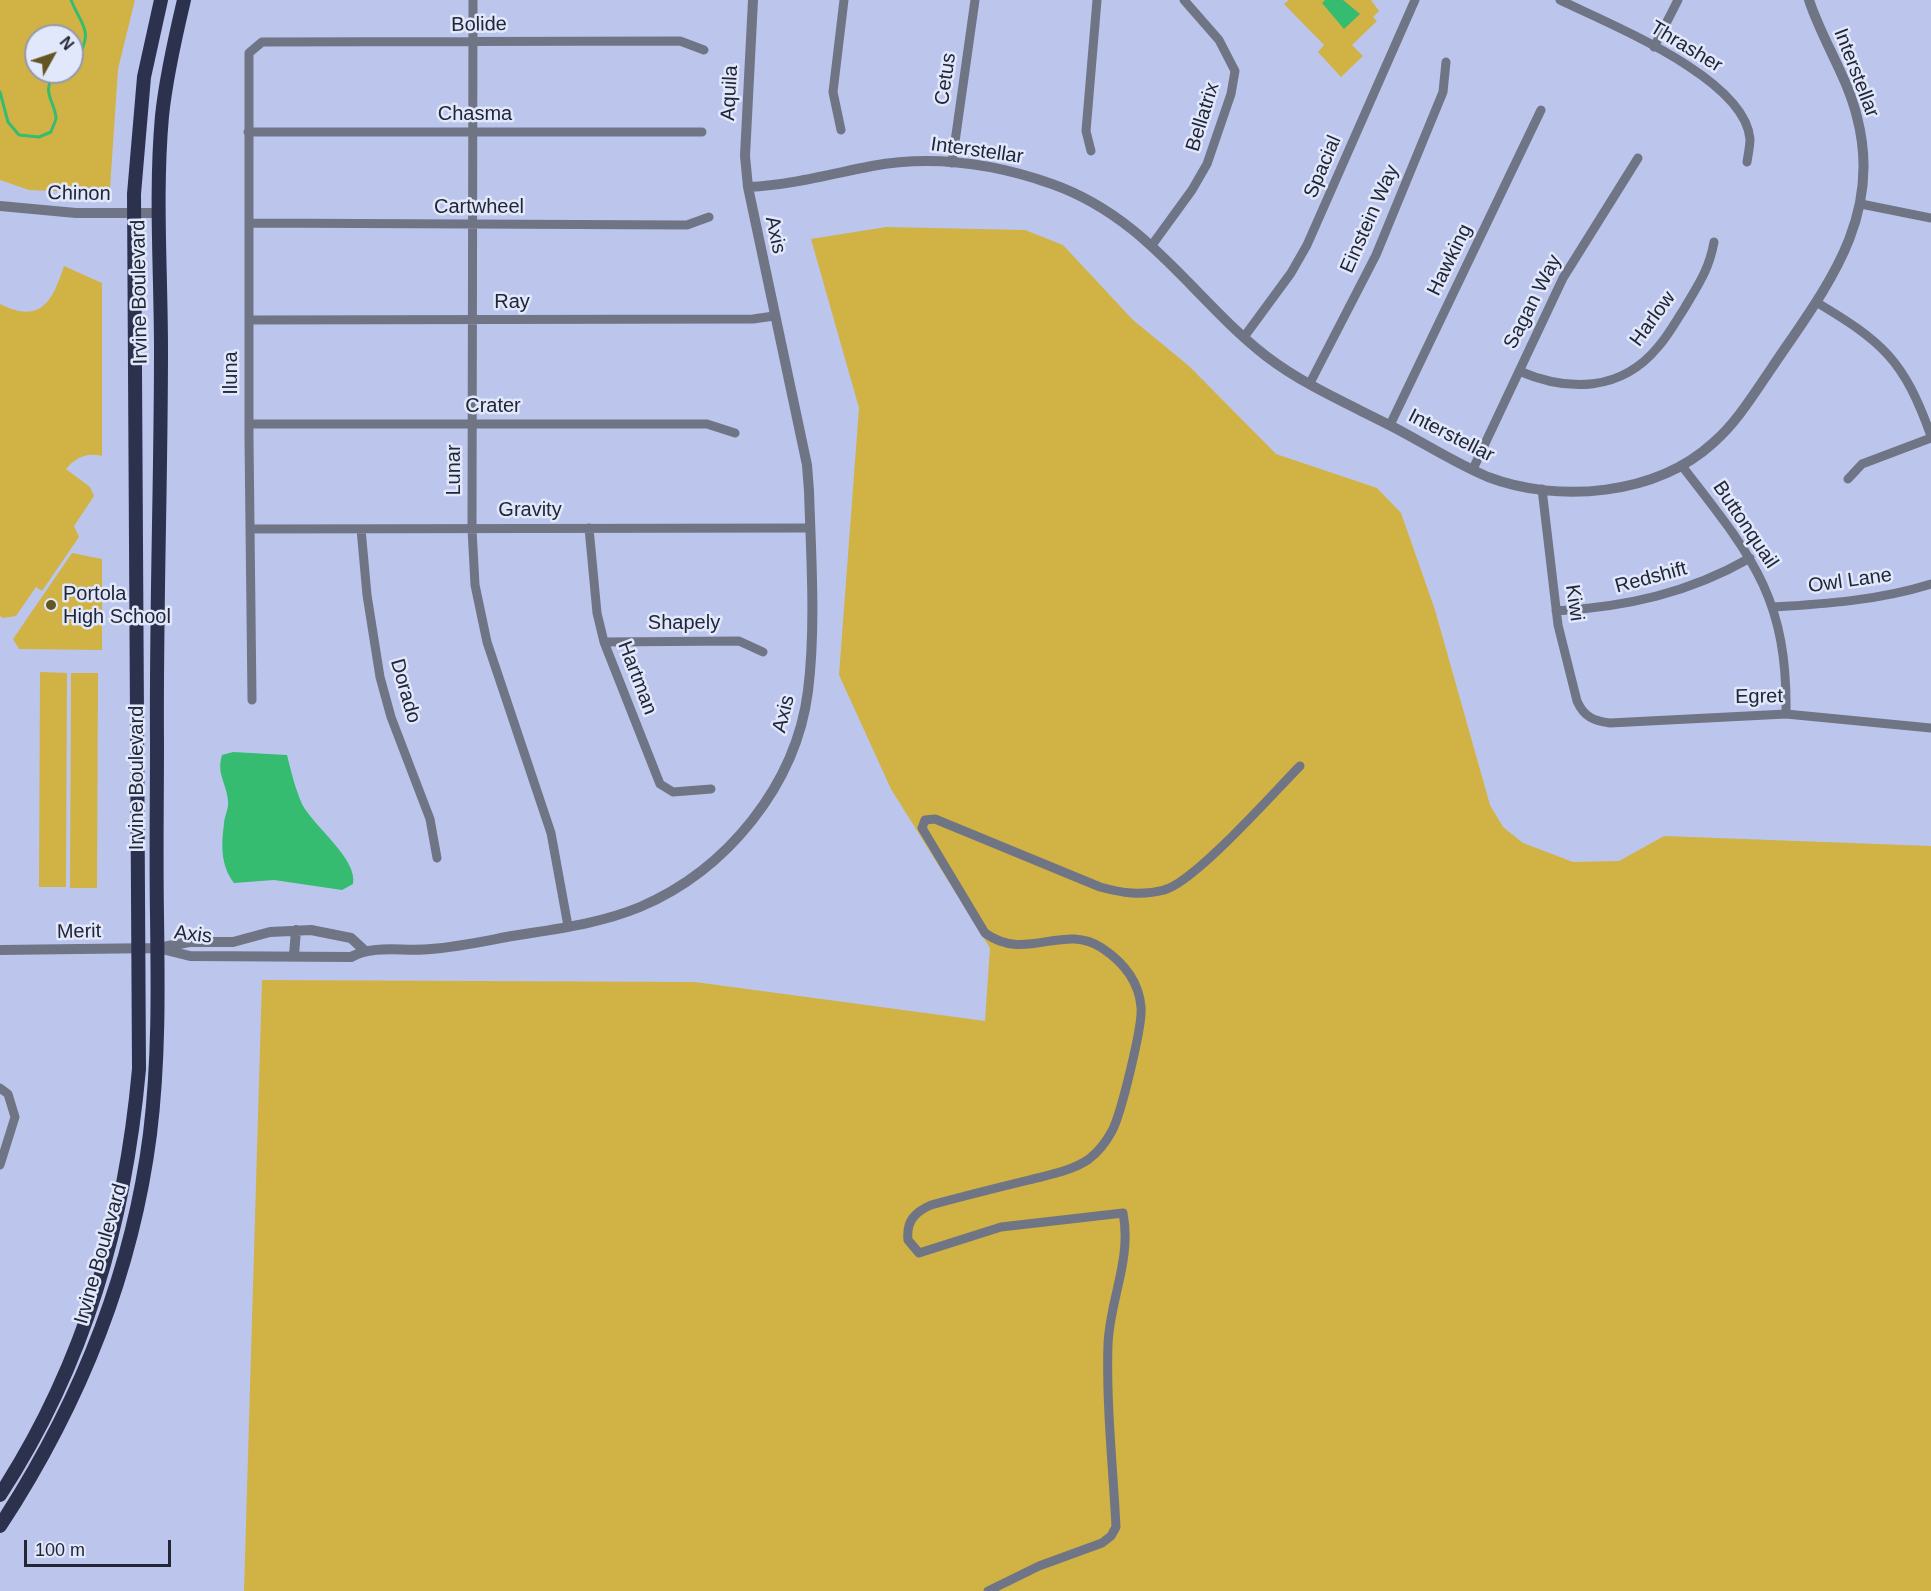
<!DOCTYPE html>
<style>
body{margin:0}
#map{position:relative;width:1931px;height:1591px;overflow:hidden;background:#bcc6ed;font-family:Arial,sans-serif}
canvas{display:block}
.north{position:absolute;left:24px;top:24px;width:60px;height:60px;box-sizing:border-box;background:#e2e8fc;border:2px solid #959aac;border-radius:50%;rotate:50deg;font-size:16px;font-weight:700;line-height:24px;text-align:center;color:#222635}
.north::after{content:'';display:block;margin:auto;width:21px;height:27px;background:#645623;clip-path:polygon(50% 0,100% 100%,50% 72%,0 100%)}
.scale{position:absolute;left:24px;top:1540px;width:147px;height:27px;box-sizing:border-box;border:3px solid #222635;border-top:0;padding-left:8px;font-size:18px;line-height:21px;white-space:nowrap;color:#222635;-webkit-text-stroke:4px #e2e8fc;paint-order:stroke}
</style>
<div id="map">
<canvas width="1931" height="1591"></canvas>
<div class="north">N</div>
<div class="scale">100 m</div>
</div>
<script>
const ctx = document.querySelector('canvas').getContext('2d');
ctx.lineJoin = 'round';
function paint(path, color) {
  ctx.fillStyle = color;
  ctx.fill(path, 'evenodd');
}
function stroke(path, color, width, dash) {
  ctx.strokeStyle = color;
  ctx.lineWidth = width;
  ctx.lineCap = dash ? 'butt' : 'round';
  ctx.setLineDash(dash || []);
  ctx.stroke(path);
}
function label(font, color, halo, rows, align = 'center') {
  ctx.font = font + ' Arial,sans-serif';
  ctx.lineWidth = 5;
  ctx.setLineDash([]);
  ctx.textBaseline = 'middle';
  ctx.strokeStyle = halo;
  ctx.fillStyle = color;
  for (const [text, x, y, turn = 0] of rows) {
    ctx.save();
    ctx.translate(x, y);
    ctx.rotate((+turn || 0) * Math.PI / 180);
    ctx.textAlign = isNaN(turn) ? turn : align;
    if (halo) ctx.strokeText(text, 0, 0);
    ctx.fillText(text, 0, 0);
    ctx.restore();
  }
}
const green = new Path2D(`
 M 0,0 L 135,0 L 118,69 L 110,188 L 103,193 L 29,190 L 0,180 ZM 36,36 L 72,36 L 72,72 L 36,72 Z
 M 1289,0 L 1371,0 L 1379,11 L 1373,17 L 1377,21 L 1352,45 L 1363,56 L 1341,77 L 1318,52 L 1324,45 L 1284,4 Z
 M 886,227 L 1025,230 L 1063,245 L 1133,320 L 1189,366 L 1276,454 L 1377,488 L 1401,513 L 1435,610 L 1490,805 L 1503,827 L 1523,843 L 1573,862 L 1619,861 L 1664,836 L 1931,846 L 1931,1591 L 244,1591 L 262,980 L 695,982 L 985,1021 L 990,948 L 891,789 L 839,675 L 859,408 L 811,239 Z
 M 64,266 L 102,283 L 102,456 C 87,452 75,458 66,469 L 90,487 L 94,496 L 74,526 L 79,537 L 42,591 L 36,587 L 16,616 L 3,618 L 0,616 L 0,304 C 40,324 52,303 64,266 Z
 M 72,553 L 102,559 L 102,650 L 19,649 L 13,639 Z
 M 40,672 L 67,673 L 66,887 L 39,887 Z
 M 71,673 L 98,673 L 97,888 L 70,888 Z`);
const water = new Path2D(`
 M 1325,0 L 1343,0 L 1360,14 L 1344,29 L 1322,3 Z
 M 233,752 L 287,755 C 291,771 295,788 302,804 C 314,827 358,859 353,884 L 342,890 L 274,880 L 234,883 C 221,866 221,846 224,824 C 224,817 229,809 228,801 C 227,784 216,774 222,755 Z`);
const stream = new Path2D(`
 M 71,0 C 82,27 94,30 77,59 L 72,61
 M 0,92 L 8,122 L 19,135 L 39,137 L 51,132 C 52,128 56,121 56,118 C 55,101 39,91 57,72`);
const minor = new Path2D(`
 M 473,0 L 472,529 L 475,585 L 487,642 L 551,833 L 568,926
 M 1560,0 C 1609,24 1745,78 1750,139 C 1750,146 1748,155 1747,162
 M 1654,47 L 1678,0
 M 841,130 L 833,92 L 844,0
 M 248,132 L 702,132
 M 1091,151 L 1086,131 L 1097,0
 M 952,163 L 975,0
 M 1861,204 L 1931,218
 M 249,223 L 687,225 L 709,217
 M 1152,245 L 1192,190 L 1207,164 L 1231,94 L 1235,71 L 1219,40 L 1184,0
 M 1816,302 C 1883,342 1904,360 1931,436
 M 249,320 L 753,319 L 774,316
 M 1244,337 L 1291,273 L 1307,245 L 1415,0
 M 1519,371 C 1568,392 1621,392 1658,347 C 1668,336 1676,321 1684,309 C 1698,285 1709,270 1714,242
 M 1310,383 L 1376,255 L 1443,92 L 1446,62
 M 249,424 L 707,424 L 735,433
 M 1390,425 L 1541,110
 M 1682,466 C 1750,554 1788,596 1786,714
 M 1473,469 L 1563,278 L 1638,158
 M 1848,479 L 1862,464 L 1931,438
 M 1542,489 L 1558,625 L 1577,701 C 1584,717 1594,721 1610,723 L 1786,714 L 1931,728
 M 589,528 L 597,613 L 604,642 L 660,784 L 673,792 L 711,789
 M 250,529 L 810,528
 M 361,529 L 367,595 L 380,677 L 391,717 L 430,819 L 437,858
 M 1773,607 C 1826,604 1880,600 1931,584
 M 1556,611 C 1626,607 1689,593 1750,558
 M 604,642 L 739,641 L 763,652
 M 252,700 L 249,439 L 249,53 L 262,42 L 680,41 L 704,50
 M 0,1088 L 8,1094 L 15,1117 L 0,1165
 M 988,1591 L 1039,1566 L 1102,1543 L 1111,1536 L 1116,1527 C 1113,1468 1106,1402 1108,1344 C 1110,1299 1132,1259 1123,1213 L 1001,1227 L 919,1253 L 908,1240 C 906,1221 915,1212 931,1205 C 964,1196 996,1188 1029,1180 C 1048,1175 1072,1171 1089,1159 C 1098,1152 1106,1142 1112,1131 C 1121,1114 1143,1025 1141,1007 C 1139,982 1123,962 1102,948 C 1064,922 1026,963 985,933 L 922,828 L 925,820 L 935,819 L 1100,887 C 1122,893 1142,896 1164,890 C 1194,883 1274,792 1300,766`);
const tertiary = new Path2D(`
 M 748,187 C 791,185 831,174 872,166 C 932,155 995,164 1052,184 C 1148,218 1191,297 1266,356 C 1305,386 1353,406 1397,429 C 1427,445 1457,464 1488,477 C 1559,504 1656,495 1713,443 C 1737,422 1753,395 1771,369 C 1824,290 1884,219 1857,117 C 1847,76 1822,40 1809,0
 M 0,206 L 76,213 L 158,213
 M 158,948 L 190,956 L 351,957 C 375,944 404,952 431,949 C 458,947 485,941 512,936 C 555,929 599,924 640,907 C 727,870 796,785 808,691 C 816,628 811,555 809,491 L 807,465 L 748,187 L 745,156 L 753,0
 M 0,950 L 158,948 L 189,942 L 233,942 L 270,932 L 311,930 L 351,938 L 364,950
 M 294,955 L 296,930`);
const primary = new Path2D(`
 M 0,1495 C 85,1364 125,1223 139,1069 L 134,194 L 144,77 L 161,0
 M 0,1526 C 77,1408 132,1275 150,1134 C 159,1061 158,988 157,915 C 156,858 157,800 157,743 C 156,612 161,481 161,351 C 161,272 155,194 162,116 C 166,77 175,38 184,0`);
const markers = [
 [51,605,6,"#645623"]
];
const streetNames = [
 ["Bolide",479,25,-1],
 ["Thrasher",1686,47,31],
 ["Interstellar",1856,73,69],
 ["Cetus",946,79,-82],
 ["Aquila",730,93,-87],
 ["Chasma",475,114],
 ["Bellatrix",1203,117,-73],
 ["Interstellar",977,151,8],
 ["Spacial",1323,167,-67],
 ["Chinon",79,194,1],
 ["Cartwheel",479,207],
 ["Einstein Way",1370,219,-66],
 ["Axis",775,235,78],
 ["Hawking",1450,260,-64],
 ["Irvine Boulevard",140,292,-91],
 ["Ray",512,302],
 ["Sagan Way",1533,302,-63],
 ["Harlow",1653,319,-54],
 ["Iluna",231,373,-90],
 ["Crater",493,406],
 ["Interstellar",1451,436,27],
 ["Lunar",454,470,-90],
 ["Gravity",530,510],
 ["Buttonquail",1745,525,56],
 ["Redshift",1651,578,-15],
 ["Owl Lane",1850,581,-8],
 ["Kiwi",1574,603,82],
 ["Shapely",684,623],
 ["Hartman",637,678,69],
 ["Dorado",405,691,74],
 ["Egret",1759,697,-1],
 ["Axis",784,714,-76],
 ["Irvine Boulevard",137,778,-90],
 ["Merit",79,932,-1],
 ["Axis",193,935,7],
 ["Irvine Boulevard",101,1254,-74]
];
const poiNames = [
 ["Portola",63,594],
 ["High School",63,617]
];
paint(green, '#d0b245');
paint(water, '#35bc70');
stroke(stream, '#35bc70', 3);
stroke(minor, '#707585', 9);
stroke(tertiary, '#707585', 10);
stroke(primary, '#2c324d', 14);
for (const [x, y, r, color] of markers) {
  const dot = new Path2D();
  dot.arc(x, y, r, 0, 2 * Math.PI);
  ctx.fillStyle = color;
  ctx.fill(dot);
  stroke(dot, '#e2e8fc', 2);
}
label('20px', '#222635', '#e2e8fc', streetNames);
label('20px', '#222635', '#e2e8fc', poiNames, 'left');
</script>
